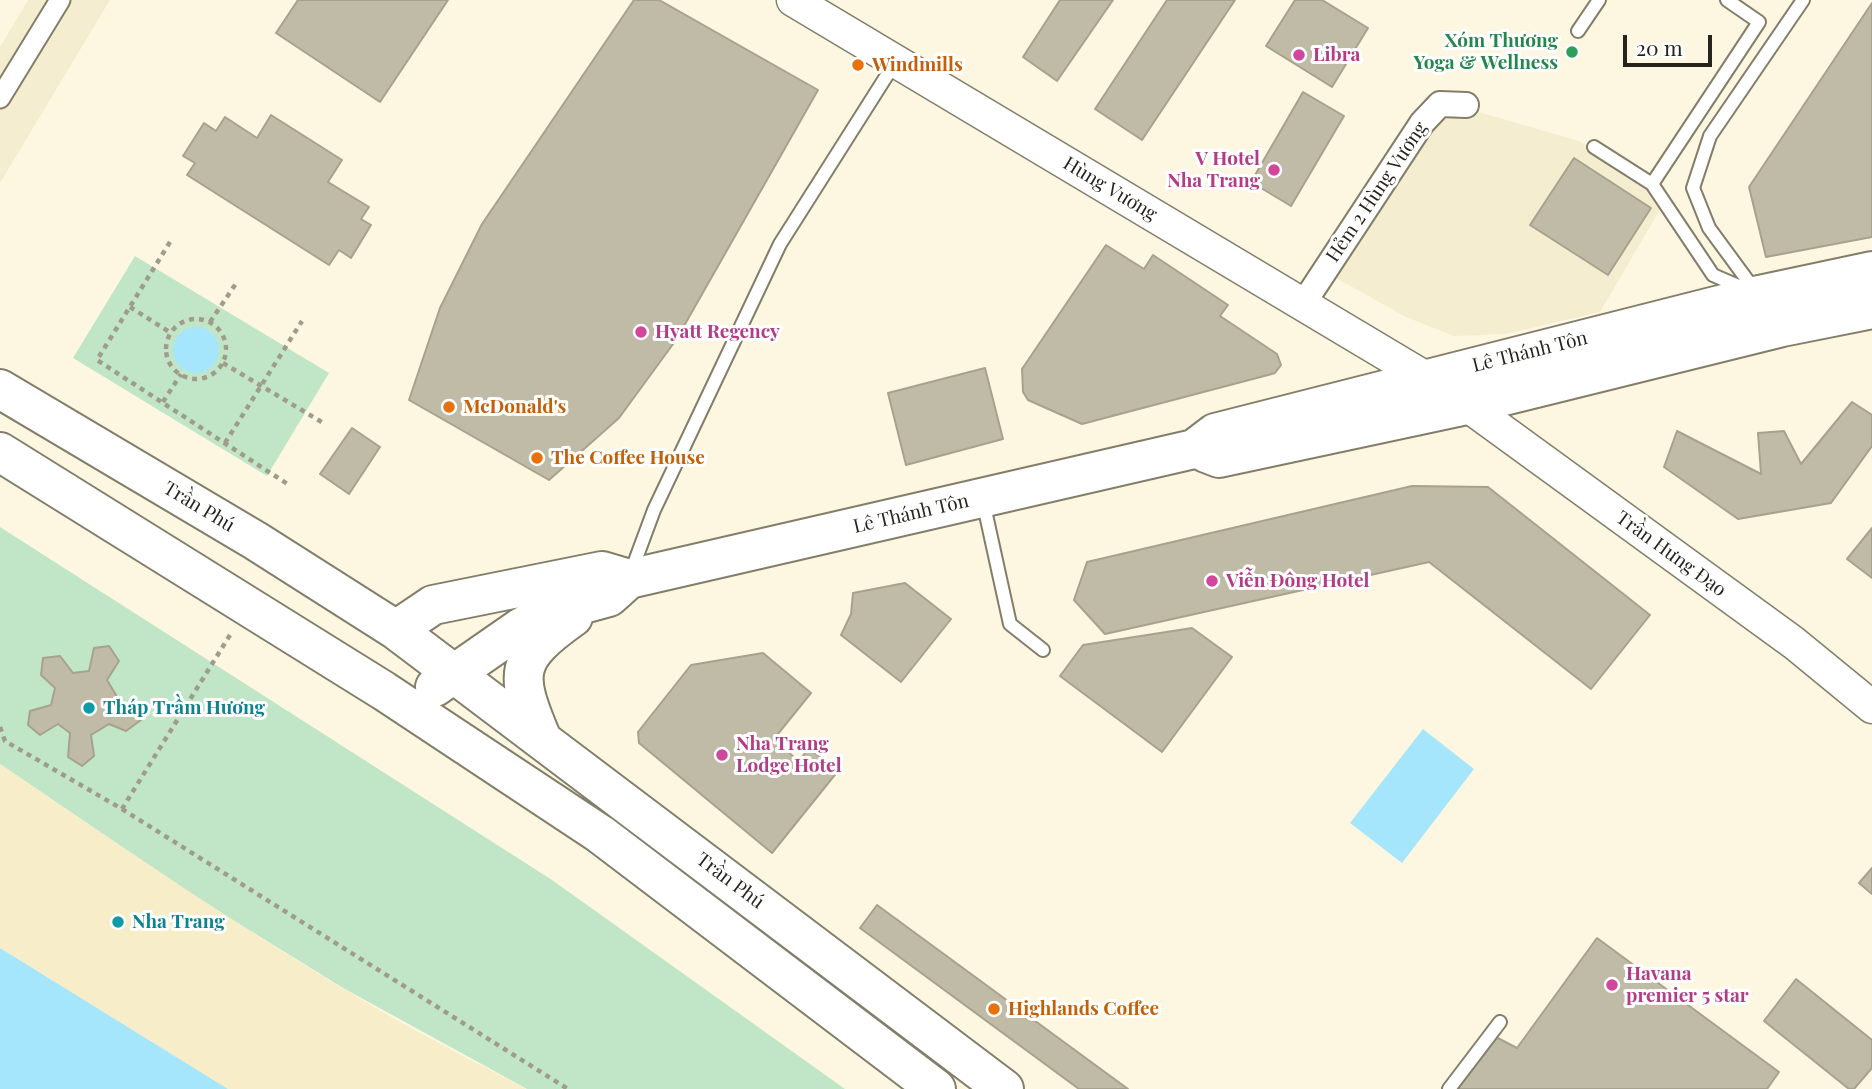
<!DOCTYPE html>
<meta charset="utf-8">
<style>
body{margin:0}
#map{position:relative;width:1872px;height:1089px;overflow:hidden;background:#fdf7e1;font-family:"Playfair Display",serif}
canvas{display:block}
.scale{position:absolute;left:1623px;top:35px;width:89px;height:32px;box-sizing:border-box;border:4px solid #26241c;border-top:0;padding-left:9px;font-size:21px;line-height:24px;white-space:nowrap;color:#26241c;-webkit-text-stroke:5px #fff;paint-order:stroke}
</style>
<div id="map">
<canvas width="1872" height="1089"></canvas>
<div class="scale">20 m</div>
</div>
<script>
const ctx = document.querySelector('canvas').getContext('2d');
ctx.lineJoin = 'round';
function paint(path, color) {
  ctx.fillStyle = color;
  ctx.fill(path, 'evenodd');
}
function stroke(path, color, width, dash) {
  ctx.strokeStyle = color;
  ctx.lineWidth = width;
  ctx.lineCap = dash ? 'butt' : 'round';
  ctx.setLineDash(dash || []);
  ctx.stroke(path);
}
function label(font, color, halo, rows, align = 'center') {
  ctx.font = font + ' "Playfair Display",serif';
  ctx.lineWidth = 6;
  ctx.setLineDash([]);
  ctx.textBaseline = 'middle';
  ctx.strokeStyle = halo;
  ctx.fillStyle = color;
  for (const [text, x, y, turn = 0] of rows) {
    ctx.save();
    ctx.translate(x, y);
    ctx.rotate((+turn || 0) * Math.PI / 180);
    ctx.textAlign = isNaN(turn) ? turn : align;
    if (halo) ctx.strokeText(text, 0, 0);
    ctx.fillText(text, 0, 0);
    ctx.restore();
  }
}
const built = new Path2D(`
 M 28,0 L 110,0 L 0,183 L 0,47 Z
 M 1427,97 L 1579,141 L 1668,196 L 1600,312 L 1506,334 L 1454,336 L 1406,317 L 1331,275 Z`);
const green = new Path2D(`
 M 135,256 L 329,373 L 267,476 L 73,358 Z
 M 0,527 L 552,880 L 845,1089 L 527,1089 L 343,988 L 194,896 L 0,764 Z`);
const sand = new Path2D(`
 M 0,764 C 124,848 247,933 376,1008 C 425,1037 476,1062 526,1089 L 228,1089 L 0,948 Z`);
const water = new Path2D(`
 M173 350a23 23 0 1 1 46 0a23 23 0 1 1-46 0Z
 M 1423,729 L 1474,769 L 1402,863 L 1350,823 Z
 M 0,948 L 228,1089 L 0,1089 Z`);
const building = new Path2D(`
 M 298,0 L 448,0 L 380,102 L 276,33 Z
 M 634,0 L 659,0 L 818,90 L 676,340 L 619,418 L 549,480 L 409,400 L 440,308 L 482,224 Z
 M 1060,0 L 1113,0 L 1057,81 L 1023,57 Z
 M 1167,0 L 1235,0 L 1142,140 L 1095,109 Z
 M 1295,0 L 1322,0 L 1368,28 L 1332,87 L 1266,46 Z
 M 1872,3 L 1872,237 L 1766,257 L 1749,187 Z
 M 1303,92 L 1344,116 L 1291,206 L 1251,182 Z
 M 271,115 L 342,160 L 328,182 L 369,207 L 361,219 L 371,225 L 351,258 L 339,250 L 329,265 L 187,175 L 195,163 L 183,156 L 204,123 L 216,131 L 225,117 L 257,138 Z
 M 1574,158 L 1651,208 L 1608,275 L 1530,225 Z
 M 1106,245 L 1144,269 L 1153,255 L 1228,305 L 1220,316 L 1277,354 L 1281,365 L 1275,373 L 1268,375 L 1082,424 L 1028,400 L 1023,392 L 1022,369 Z
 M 985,368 L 1003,439 L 906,465 L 888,393 Z
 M 1852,402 L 1872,415 L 1872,446 L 1831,503 L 1738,519 L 1664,467 L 1677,431 L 1761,474 L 1758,433 L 1784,431 L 1801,464 Z
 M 352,428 L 380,447 L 349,494 L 320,474 Z
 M 1412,486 L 1488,487 L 1650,615 L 1591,689 L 1429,562 L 1105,634 L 1074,600 L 1087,562 Z
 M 1872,528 L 1872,578 L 1847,559 Z
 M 905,583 L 951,619 L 901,682 L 841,635 L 851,614 L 853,593 Z
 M 1192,628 L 1232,657 L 1162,752 L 1060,676 L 1083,645 Z
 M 109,646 L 119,661 L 107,680 L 116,695 L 116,705 L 135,703 L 141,720 L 126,731 L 109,724 L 91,735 L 94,756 L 82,766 L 68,757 L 70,733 L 58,724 L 40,735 L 28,725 L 30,711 L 51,705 L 55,688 L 41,675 L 43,658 L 60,656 L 73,673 L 89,671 L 94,648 Z
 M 763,653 L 811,693 L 773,740 L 799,761 L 809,748 L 838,771 L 772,853 L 639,743 L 638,732 L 691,665 Z
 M 1872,868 L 1872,894 L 1859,883 Z
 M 877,905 L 1128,1089 L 1079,1089 L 860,928 Z
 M 1597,938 L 1779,1072 L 1767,1089 L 1450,1089 L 1488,1033 L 1517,1048 Z
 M 1796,979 L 1872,1040 L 1872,1068 L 1854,1089 L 1849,1089 L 1764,1021 Z`);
const path = new Path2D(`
 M 170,242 L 97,360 L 289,485
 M 130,307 L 171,333
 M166 349a30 30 0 1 1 60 0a30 30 0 1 1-60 0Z
 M 210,322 L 237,282
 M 223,363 L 325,424
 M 163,402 L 181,374
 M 225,443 L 302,321
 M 0,727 L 5,741 L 122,809 L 230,635
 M 122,809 L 568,1089`);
const service = new Path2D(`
 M 1727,0 L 1759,22 L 1652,184 L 1713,275 L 1743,288
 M 1578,31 L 1599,0
 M 1594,147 L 1652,184
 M 1756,292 L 1709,228 L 1693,188 L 1710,136 L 1803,0
 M 983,501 L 1010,624 L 1043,650
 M 631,572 L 654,510 L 780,244 L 896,61
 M 1449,1089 L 1500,1022`);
const pedestrian = new Path2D(`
 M 0,98 L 60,0`);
const minor = new Path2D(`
 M 1303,304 L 1422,123 L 1440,104 L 1466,105`);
const tertiary = new Path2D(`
 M 793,0 L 1426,378
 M 1467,405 L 1794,643 L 1872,707`);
const primary = new Path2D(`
 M 0,389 L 256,541 L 396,630 L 1004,1089
 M 0,452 L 384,691 L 600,834 L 936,1089
 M 1206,453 L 1219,458 L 1467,405 L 1782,327 L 1872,309
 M 396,630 L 433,605 L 602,571 L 629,579 L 1194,449 L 1215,433 L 1759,295 L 1872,271
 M 435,687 L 520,628 L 543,615 L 609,597 L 629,579
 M 541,737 C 514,673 514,659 573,617`);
const markers = [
 [1572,52,7,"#2e9e5b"],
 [1299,55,7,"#d1479c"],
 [858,65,7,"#e8710a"],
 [1274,170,7,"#d1479c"],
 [641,332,7,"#d1479c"],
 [449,407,7,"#e8710a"],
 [537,458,7,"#e8710a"],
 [1212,581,7,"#d1479c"],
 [89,708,7,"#0f9aa8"],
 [722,755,7,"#d1479c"],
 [118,922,7,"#0f9aa8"],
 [1612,985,7,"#d1479c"],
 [994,1009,7,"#e8710a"]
];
const leisureNames = [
 ["Xóm Thương",1558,41],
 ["Yoga & Wellness",1558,63]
];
const hotelNames = [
 ["Libra",1313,55],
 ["V Hotel",1260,159,"right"],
 ["Nha Trang",1260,181,"right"],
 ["Hyatt Regency",655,332],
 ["Viễn Đông Hotel",1226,581],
 ["Nha Trang",736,744],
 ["Lodge Hotel",736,766],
 ["Havana",1626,974],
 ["premier 5 star",1626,996]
];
const foodNames = [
 ["Windmills",872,65],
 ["McDonald's",463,407],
 ["The Coffee House",551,458],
 ["Highlands Coffee",1008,1009]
];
const streetNames = [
 ["Hùng Vương",1110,189,31],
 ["Hẻm 2 Hùng Vương",1377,192,-56],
 ["Lê Thánh Tôn",1530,352,-14],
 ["Trần Phú",199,507,31],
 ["Lê Thánh Tôn",911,514,-13],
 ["Trần Hưng Đạo",1671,554,36],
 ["Trần Phú",730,881,37]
];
const cultureNames = [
 ["Tháp Trầm Hương",103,708],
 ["Nha Trang",132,922]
];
paint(built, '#f5edcf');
paint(green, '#c0e6c7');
paint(sand, '#f7edc8');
paint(water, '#a6e6fc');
paint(building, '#c0bba6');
stroke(building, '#a7a28d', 2);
stroke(service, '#837e6a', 16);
stroke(pedestrian, '#837e6a', 23);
stroke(minor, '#837e6a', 28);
stroke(tertiary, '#837e6a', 35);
stroke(primary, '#837e6a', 42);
stroke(path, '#a09c8c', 4.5, [5, 5]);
stroke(service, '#fff', 12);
stroke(pedestrian, '#fff', 19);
stroke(minor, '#fff', 24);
stroke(tertiary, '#fff', 32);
stroke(primary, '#fff', 38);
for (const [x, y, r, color] of markers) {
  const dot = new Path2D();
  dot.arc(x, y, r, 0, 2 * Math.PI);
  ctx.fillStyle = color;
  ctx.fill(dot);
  stroke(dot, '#fff', 2.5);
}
label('bold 19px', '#27864d', '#fff', leisureNames, 'right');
label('bold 19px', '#b23c85', '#fff', hotelNames, 'left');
label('bold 19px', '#c56008', '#fff', foodNames, 'left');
label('19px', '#26241c', '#fff', streetNames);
label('bold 19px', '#0d838f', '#fff', cultureNames, 'left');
</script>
